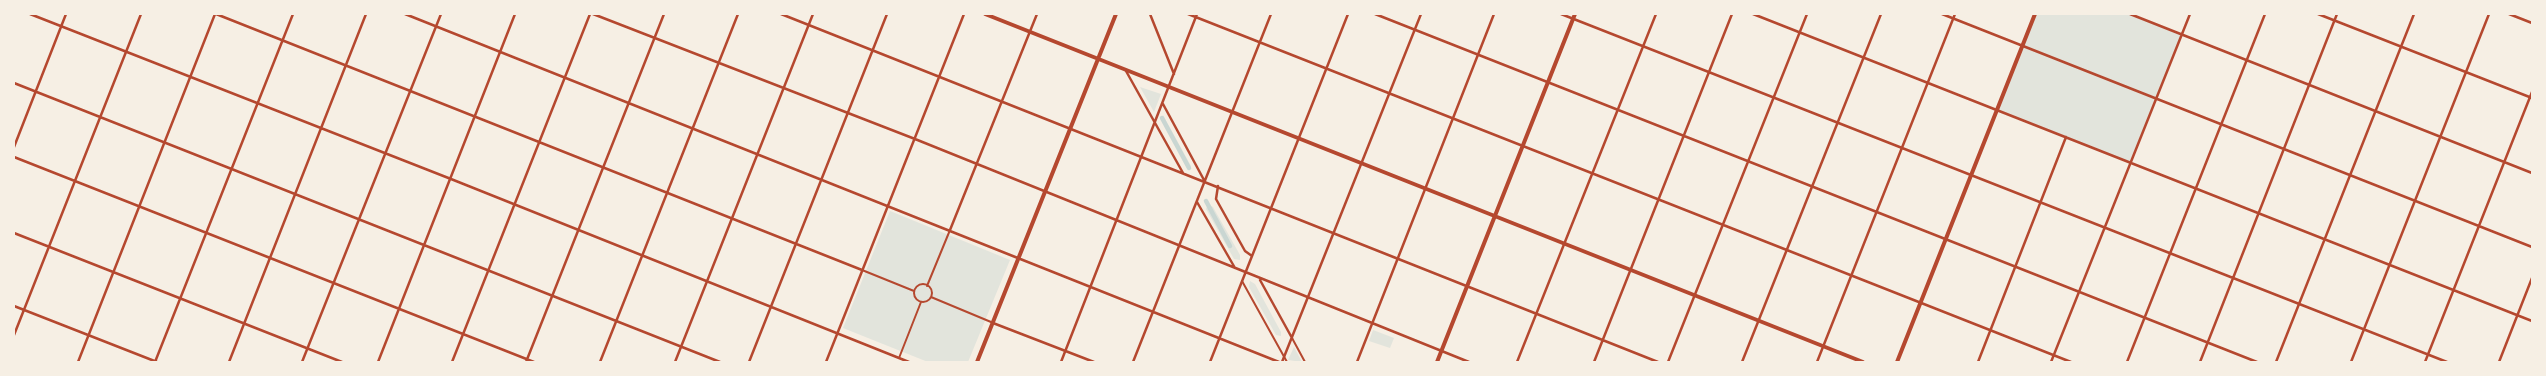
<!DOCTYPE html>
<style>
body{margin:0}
#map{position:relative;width:2546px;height:376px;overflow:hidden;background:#f6efe4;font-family:Georgia,serif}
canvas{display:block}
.frame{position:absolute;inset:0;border:15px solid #f6efe4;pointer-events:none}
</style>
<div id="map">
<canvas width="2546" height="376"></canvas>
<div class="frame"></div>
</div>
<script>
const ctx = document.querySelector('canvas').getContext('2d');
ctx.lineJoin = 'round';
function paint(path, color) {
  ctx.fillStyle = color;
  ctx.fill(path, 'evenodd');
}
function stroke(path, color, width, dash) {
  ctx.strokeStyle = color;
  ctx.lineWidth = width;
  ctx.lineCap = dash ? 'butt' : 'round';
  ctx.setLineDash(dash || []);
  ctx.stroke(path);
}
const green = new Path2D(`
 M 2035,14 L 2130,14 L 2182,34 L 2131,163 L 1997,110 Z
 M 1140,87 L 1161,94 L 1154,112 Z
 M 1163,115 L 1191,166 L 1190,169 L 1187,168 L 1162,119 Z
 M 1208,204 L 1213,207 L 1240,255 L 1240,260 L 1234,259 L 1206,209 Z
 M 890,211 L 1010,260 L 968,362 L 928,362 L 843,328 Z
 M 1250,281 L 1255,284 L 1281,332 L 1281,336 L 1276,335 L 1249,287 Z
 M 1373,330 L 1394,338 L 1390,348 L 1369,341 Z
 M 1294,347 L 1302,362 L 1288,360 Z`);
const canal = new Path2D(`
 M 1162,118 L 1189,168
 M 1206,201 L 1230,246`);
const pedestrian = new Path2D(`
 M 862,270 L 914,291
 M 1242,281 L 1287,362
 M914 293a9 9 0 1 1 18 0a9 9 0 1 1-18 0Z
 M 927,286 L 950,230
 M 931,297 L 991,322
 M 1292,338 L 1305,362
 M 899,358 L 921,302`);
const minor = new Path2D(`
 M 30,14 L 451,179 L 909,362
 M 216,14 L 862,270
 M 405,14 L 1279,362
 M 593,14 L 915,139 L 1469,362
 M 781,14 L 1658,362
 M 1150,14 L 1174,74
 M 1188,14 L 2071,362
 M 1375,14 L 2257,362
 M 1561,14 L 2447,362
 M 1753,14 L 2532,321
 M 1942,14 L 2532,247
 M 2130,14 L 2532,173
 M 2318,14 L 2532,98
 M 2509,14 L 2532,23
 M 1126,71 L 1183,173
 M 14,83 L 720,362
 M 1163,104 L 1204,180
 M 14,147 L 66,14
 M 14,157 L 534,362
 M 1218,186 L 1216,199 L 1245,251 L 1252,256
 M 1197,202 L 1235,268
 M 950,230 L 1037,14
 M 14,233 L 342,362
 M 1260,280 L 1292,338
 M 14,306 L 157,362
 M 993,323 L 1094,362
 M 14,335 L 141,14
 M 78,362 L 215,14
 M 155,362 L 293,14
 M 229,362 L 366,14
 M 302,362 L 441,14
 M 378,362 L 515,14
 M 452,362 L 590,14
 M 526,362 L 664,14
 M 600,362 L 738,14
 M 675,362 L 813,14
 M 749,362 L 887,14
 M 826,362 L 964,14
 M 1061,362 L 1197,14
 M 1133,362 L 1271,14
 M 1210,362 L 1348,14
 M 1282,362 L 1421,14
 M 1357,362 L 1494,14
 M 1517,362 L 1656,14
 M 1594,362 L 1732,14
 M 1668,362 L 1807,14
 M 1742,362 L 1881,14
 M 1817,362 L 1955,14
 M 1978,362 L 2066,137
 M 2051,362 L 2190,14
 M 2127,362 L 2265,14
 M 2200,362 L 2337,14
 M 2276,362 L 2414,14
 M 2351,362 L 2489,14
 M 2425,362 L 2532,92
 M 2499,362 L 2532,278`);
const secondary = new Path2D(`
 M 1897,362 L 2035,14`);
const primary = new Path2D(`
 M 985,14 L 1863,362
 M 977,362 L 1116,14
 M 1437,362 L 1575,14`);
paint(green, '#e2e4dc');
stroke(canal, '#c9d6d2', 4.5);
stroke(pedestrian, '#b5482f', 2);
stroke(minor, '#b5482f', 2.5);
stroke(secondary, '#b5482f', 4);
stroke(primary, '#b5482f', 4);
</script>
